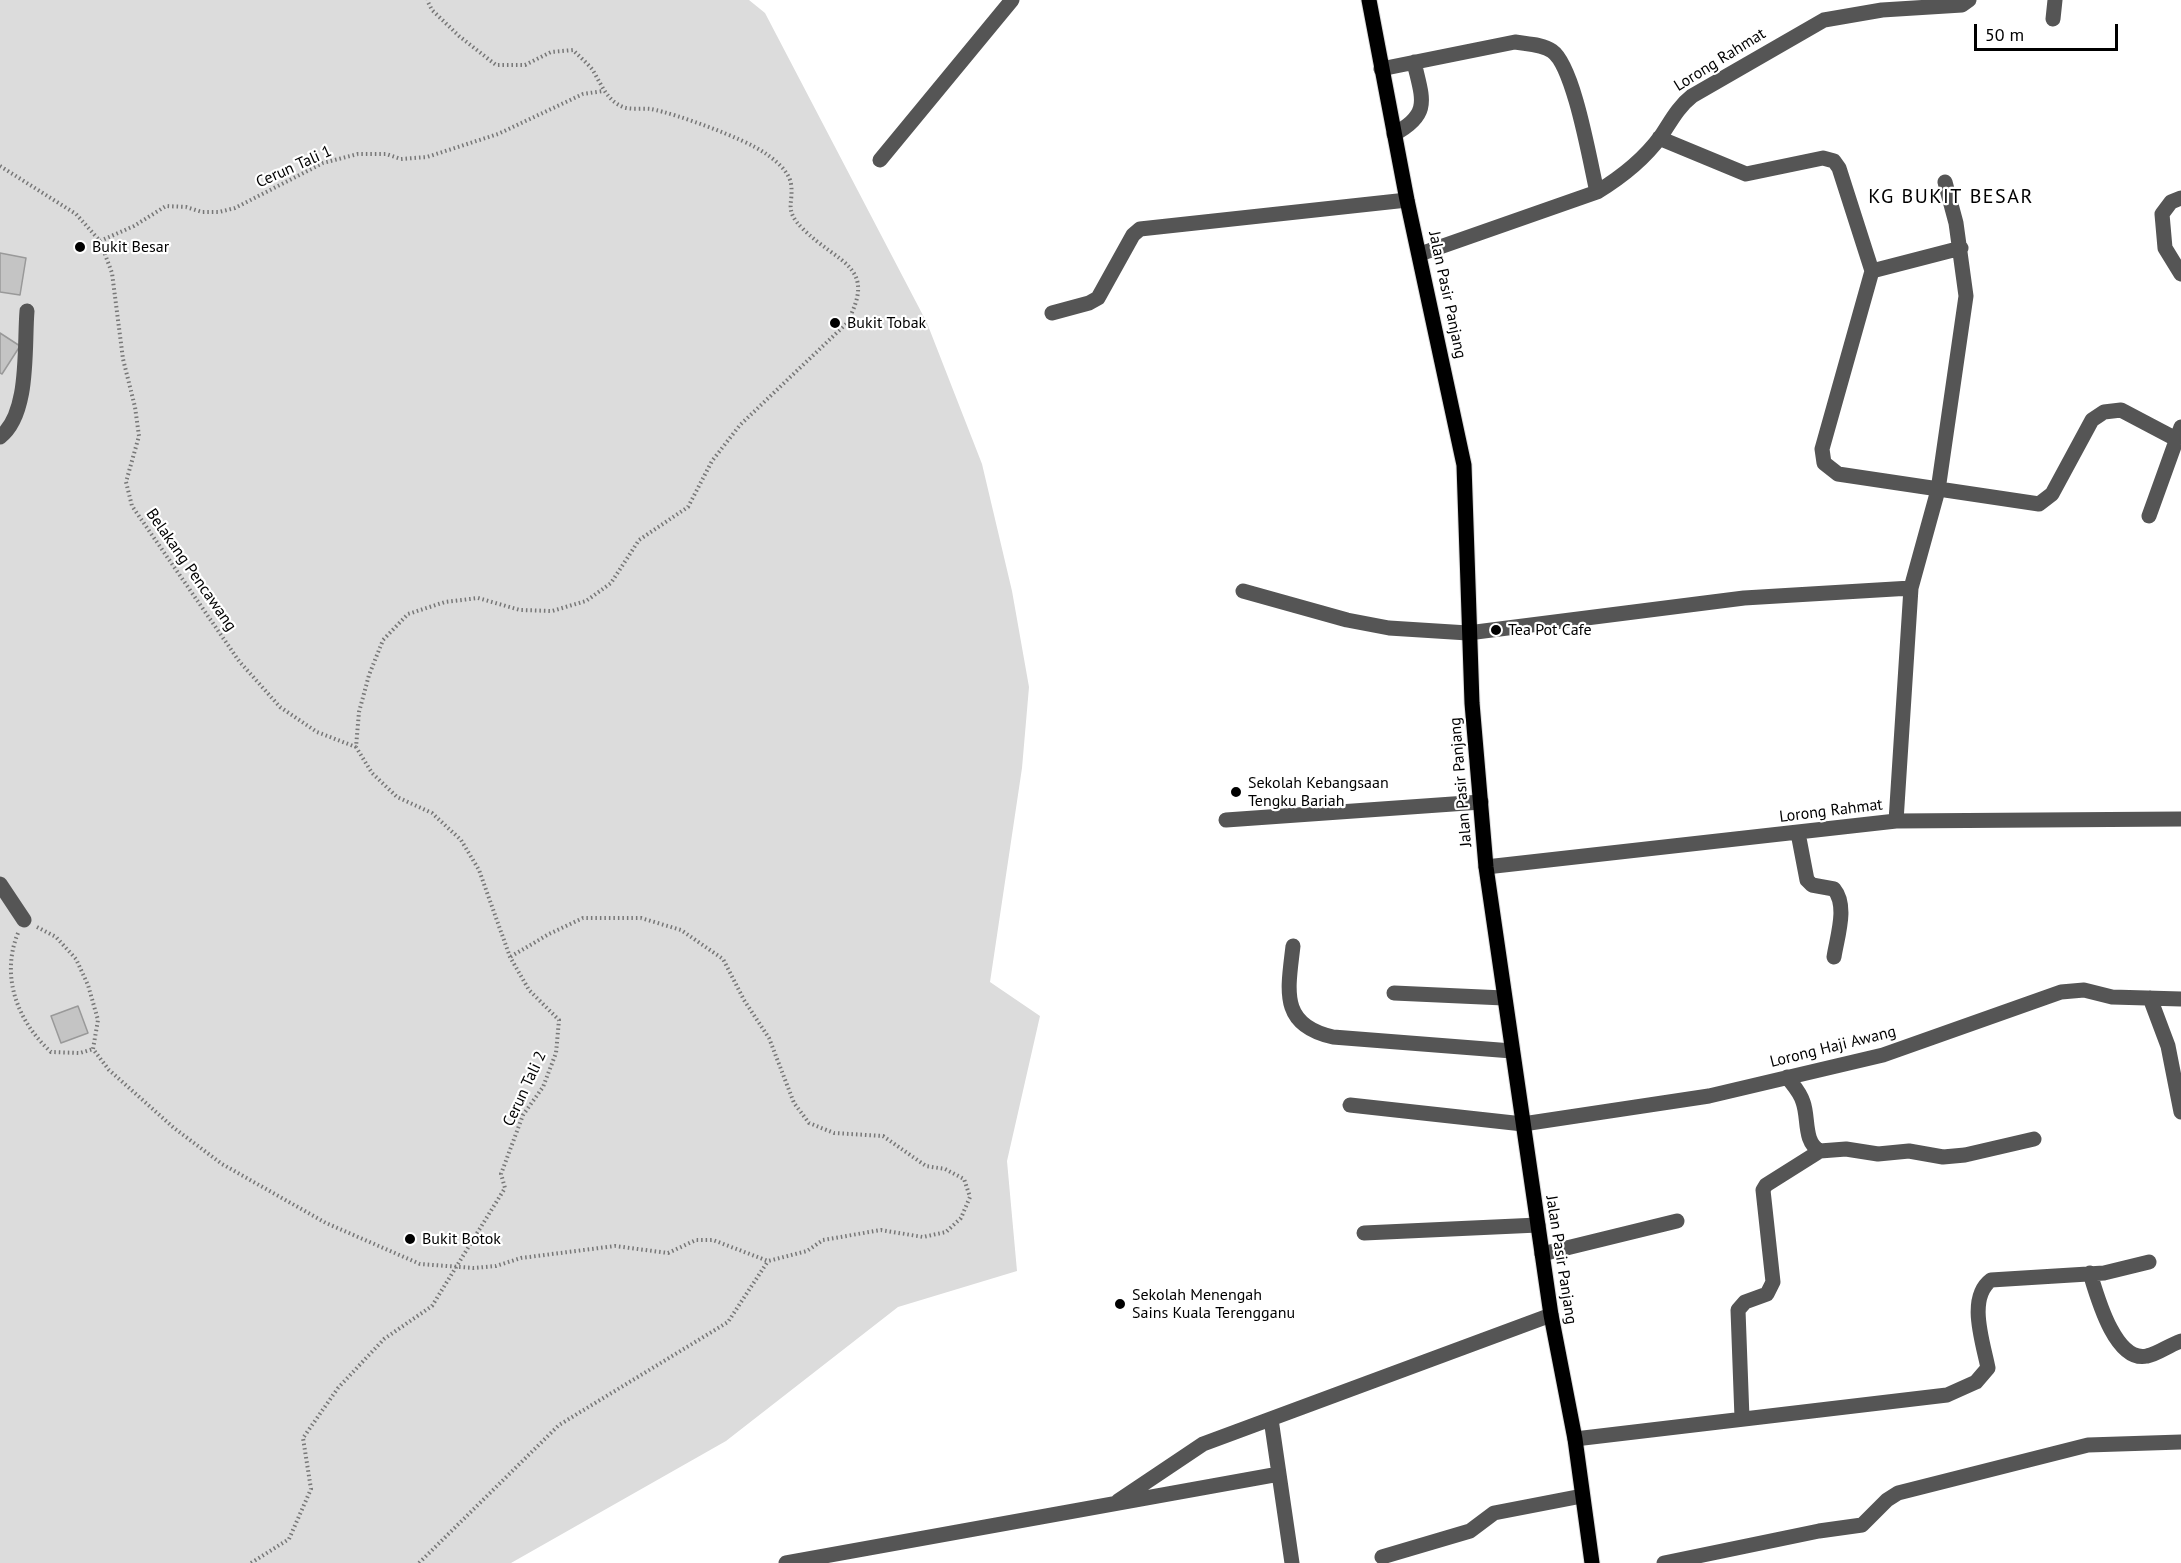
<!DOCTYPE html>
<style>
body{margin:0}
#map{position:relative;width:2181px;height:1563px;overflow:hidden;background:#fff;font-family:"PT Sans",sans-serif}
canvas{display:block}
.scale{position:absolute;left:1974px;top:24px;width:144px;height:27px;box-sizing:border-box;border:3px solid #000;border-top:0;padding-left:8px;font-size:18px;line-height:21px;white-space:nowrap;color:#000;-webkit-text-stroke:4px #fff;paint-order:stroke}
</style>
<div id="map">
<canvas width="2181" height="1563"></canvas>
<div class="scale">50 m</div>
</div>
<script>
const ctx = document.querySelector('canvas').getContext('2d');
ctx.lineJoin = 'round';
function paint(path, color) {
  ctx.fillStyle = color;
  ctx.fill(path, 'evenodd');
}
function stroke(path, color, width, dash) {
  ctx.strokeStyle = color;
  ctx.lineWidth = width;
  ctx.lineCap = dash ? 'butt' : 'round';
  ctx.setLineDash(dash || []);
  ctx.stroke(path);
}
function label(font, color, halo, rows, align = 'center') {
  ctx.font = font + ' "PT Sans",sans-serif';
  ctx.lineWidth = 4.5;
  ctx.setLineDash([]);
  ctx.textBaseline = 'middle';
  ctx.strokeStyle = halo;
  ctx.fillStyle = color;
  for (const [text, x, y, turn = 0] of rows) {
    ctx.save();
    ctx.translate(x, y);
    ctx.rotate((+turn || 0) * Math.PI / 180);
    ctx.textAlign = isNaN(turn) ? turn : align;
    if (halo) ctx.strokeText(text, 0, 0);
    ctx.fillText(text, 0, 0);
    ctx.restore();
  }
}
const green = new Path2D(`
 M 0,0 L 749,0 L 765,13 L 927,323 L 982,464 L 1012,591 L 1029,687 L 1022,768 L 990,982 L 1040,1016 L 1007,1161 L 1017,1271 L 898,1307 L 726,1441 L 511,1563 L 0,1563 Z`);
const building = new Path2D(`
 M 0,253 L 26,258 L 20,295 L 0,292 Z
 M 0,333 L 20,346 L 2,374 L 0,373 Z
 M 78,1006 L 88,1033 L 61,1043 L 51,1016 Z`);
const path = new Path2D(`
 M 0,166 L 76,214 L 100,241 L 112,273 L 123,359 L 135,407 L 139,436 L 126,482 L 132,506 L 239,661 L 280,707 L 317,732 L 356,747
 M 100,241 L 134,226 L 166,206 L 186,207 L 202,212 L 219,212 L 235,208 L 323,163 L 358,154 L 386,154 L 401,159 L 427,157 L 498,134 L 583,94 L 603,91
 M 37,927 L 56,937 L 76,959 L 88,985 L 98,1020 L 93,1049 L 109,1070 L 174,1128 L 222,1164 L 326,1223 L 420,1264 L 474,1268 L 496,1266 L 521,1258 L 615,1246 L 668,1253 L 696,1240 L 713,1240 L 768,1261 L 807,1251 L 823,1240 L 881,1230 L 923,1237 L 946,1232 L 961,1218 L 970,1197 L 964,1179 L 945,1169 L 926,1166 L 883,1136 L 834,1133 L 809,1123 L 794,1103 L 769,1038 L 744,1000 L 723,959 L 681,930 L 641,918 L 583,918 L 549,934 L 510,957
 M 18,933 C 0,977 18,1022 51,1052 L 80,1053 L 93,1049
 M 251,1563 L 289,1539 L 311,1489 L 303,1438 L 338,1388 L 384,1339 L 432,1306 L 505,1188 L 501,1174 L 523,1115 L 543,1087 L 556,1053 L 559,1020 L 529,990 L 510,957 L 479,870 L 461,840 L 432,813 L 397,797 L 372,773 L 356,747 L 359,712 L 369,675 L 383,640 L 408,614 L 445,602 L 478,598 L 520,610 L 552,611 L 586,601 L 611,583 L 639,540 L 688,507 L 712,461 L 740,425 L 846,324 C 879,266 838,264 803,229 C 783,209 794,204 791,184 C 789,171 775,160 765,153 C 743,138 677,114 651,109 C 642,108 631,110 623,107 C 606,100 601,83 592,69 C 586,62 579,56 573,50 L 551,52 L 525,65 L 496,65 L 459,36 L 432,10 L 427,0
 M 419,1563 L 559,1425 L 728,1322 L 768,1261`);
const minor = new Path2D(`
 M 2053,19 L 2055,0
 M 1381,69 L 1515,42 C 1527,44 1542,44 1552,51 C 1574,66 1590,162 1597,192
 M 1394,134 C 1432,114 1422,98 1414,62
 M 1659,138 L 1746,174 L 1823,158 L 1834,161 L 1839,168 L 1872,271
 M 880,160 L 1012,0
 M 2181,198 L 2171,202 L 2162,214 L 2165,248 L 2181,274
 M 1961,248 L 1872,271 L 1822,449 L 1824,463 L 1838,474 L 2039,504 L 2052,494 L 2092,420 L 2104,412 L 2121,410 L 2176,439
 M 1420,254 L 1597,192 C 1620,178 1645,158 1661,136 C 1671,121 1678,107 1692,96 L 1824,20 L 1882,10 L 1962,5 L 1969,0
 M 1052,313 L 1089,303 L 1098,298 L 1133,235 L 1140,229 L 1407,200
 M 0,437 C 30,414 24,347 27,311
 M 2149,516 L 2181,427
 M 1243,591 L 1347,620 L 1389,628 L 1468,633 L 1744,598 L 1911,588
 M 1226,820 L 1481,802
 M 1896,821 L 1911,588 L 1938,490 L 1966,296 L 1956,223 L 1945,182
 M 1798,833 L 1807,880 L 1812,885 L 1834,889 C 1848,906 1837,937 1834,957
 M 1486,867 L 1896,821 L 2181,819
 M 0,884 L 24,920
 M 1293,946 C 1288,990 1279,1025 1333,1037 L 1512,1051
 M 1394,993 L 1504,998
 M 2150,998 L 2168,1046 L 2181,1112
 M 1787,1077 C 1793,1085 1800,1092 1803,1102 C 1809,1118 1803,1142 1820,1151 L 1846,1149 L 1878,1154 L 1909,1151 L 1943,1157 L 1965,1155 L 2034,1139
 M 1350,1105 L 1523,1124 L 1709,1096 L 1883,1055 L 2061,992 L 2084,990 L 2112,997 L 2181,999
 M 1364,1233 L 1538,1225
 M 1542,1254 L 1677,1221
 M 2090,1273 C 2097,1296 2115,1363 2147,1356 C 2158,1354 2169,1345 2181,1341
 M 1742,1418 L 1738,1310 L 1745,1302 L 1767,1294 L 1773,1282 L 1763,1190 L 1766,1185 L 1820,1151
 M 1271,1419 L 1292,1563
 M 1575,1439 L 1947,1395 L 1976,1382 L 1988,1368 C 1983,1342 1967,1298 1991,1280 L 2104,1273 L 2149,1262
 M 1118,1501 L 1203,1444 L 1551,1315
 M 1382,1557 L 1470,1531 L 1494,1513 L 1582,1496
 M 786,1563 L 1279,1474
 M 1664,1563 L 1819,1531 L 1862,1525 L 1887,1500 L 1898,1493 L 2088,1445 L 2181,1442`);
const major = new Path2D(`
 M 1369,0 L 1407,200 L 1464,465 L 1472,703 L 1486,867 L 1551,1315 L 1575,1439 L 1592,1563`);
const markers = [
 [80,247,6,"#000"],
 [835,323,6,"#000"],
 [1496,630,6,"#000"],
 [1236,792,6,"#000"],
 [410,1239,6,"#000"],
 [1120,1304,6,"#000"]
];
const streetNames = [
 ["Lorong Rahmat",1720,60,-32],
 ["Cerun Tali 1",294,167,-24],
 ["Jalan Pasir Panjang",1447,295,78],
 ["Belakang Pencawang",191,570,55],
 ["Jalan Pasir Panjang",1461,782,-95],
 ["Lorong Rahmat",1831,811,-7],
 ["Lorong Haji Awang",1833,1047,-14],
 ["Cerun Tali 2",525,1089,-65],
 ["Jalan Pasir Panjang",1561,1260,81]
];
const poiNames = [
 ["Bukit Besar",92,247],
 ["Bukit Tobak",847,323],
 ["Tea Pot Cafe",1508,630],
 ["Sekolah Kebangsaan",1248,783],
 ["Tengku Bariah",1248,801],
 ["Bukit Botok",422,1239],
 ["Sekolah Menengah",1132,1295],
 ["Sains Kuala Terengganu",1132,1313]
];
const quarterNames = [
 ["KG BUKIT BESAR",1951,197]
];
paint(green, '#dcdcdc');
paint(building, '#c4c4c4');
stroke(building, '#999', 1.5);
stroke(major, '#dbdbdb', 17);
stroke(path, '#777', 4, [1.5, 3]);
stroke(minor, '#555', 15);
stroke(major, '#000', 15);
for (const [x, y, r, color] of markers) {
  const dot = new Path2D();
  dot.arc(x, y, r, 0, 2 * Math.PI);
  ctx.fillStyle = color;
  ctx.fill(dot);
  stroke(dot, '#fff', 2);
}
label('16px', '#000', '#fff', streetNames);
label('16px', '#000', '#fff', poiNames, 'left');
ctx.letterSpacing = '1.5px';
label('20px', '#000', '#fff', quarterNames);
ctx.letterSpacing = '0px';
</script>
